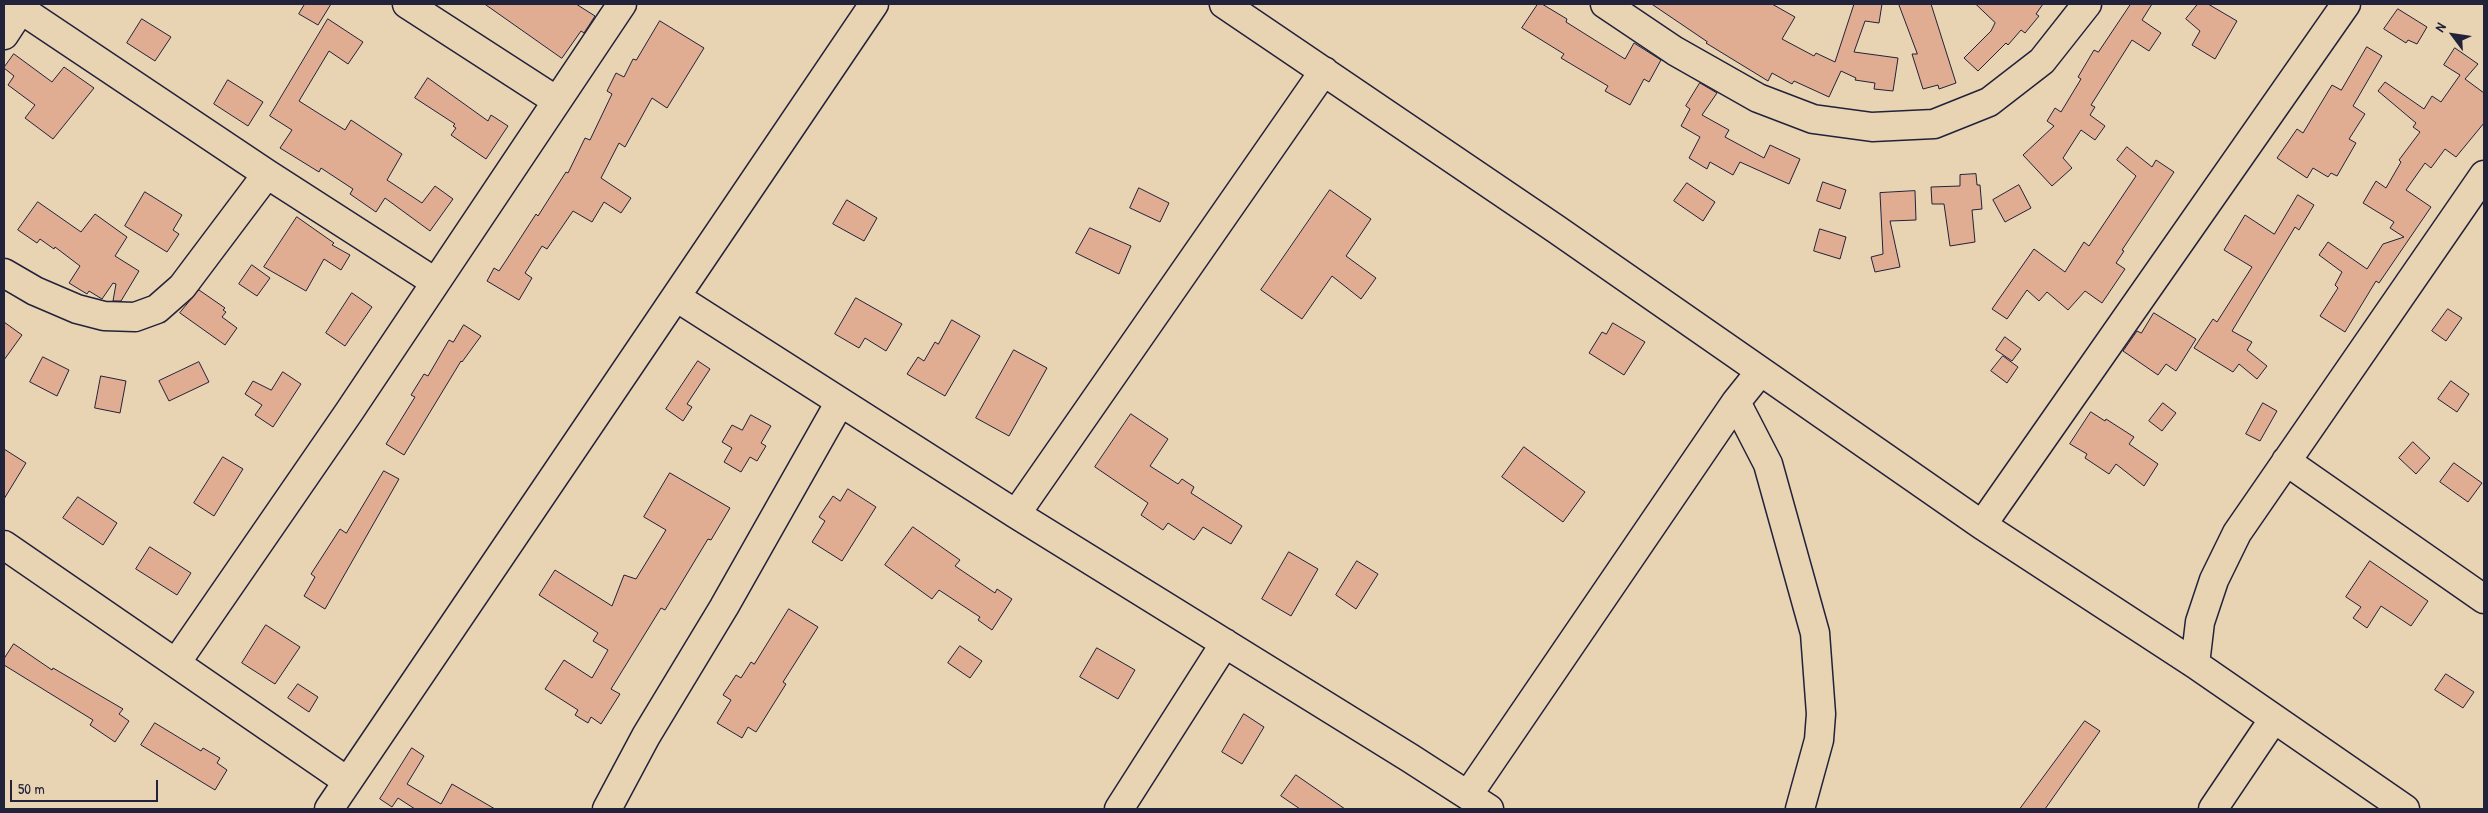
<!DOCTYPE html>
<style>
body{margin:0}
#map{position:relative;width:2488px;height:813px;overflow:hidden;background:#e8d3b2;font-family:"Patrick Hand",sans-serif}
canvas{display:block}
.frame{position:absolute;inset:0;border:5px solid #22223b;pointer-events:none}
.north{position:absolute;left:2428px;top:10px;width:50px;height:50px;-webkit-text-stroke:4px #e8d3b2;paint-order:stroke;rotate:301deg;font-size:14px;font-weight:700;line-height:20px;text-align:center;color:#22223b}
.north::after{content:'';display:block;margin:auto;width:18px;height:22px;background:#22223b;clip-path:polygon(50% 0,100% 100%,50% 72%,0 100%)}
.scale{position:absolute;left:10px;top:780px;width:148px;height:22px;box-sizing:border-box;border:2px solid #22223b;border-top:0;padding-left:6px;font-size:15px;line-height:18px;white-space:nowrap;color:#22223b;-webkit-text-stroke:4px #e8d3b2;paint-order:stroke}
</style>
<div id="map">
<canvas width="2488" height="813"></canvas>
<div class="frame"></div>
<div class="north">N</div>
<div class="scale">50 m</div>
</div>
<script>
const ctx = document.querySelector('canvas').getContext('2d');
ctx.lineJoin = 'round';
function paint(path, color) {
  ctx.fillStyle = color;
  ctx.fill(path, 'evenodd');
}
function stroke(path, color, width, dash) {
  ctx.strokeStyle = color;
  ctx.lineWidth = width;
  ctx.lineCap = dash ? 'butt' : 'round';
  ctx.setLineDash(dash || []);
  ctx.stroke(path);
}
const building = new Path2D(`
 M 305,4 L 331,4 L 318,25 L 299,14 Z
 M 485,4 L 576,4 L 595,16 L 584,33 L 581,31 L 562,58 Z
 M 1538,4 L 1542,4 L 1567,19 L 1566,22 L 1625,59 L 1634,43 L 1661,60 L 1649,82 L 1644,79 L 1630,105 L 1605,91 L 1608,86 L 1561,58 L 1564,54 L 1522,28 Z
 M 1652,4 L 1772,4 L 1795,17 L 1782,39 L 1814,56 L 1816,53 L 1835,62 L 1854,4 L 1882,4 L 1879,23 L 1865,21 L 1854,52 L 1898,58 L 1893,91 L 1874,89 L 1875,83 L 1855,80 L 1856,78 L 1841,71 L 1829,97 L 1794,81 L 1792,84 L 1772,73 L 1768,81 L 1706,43 L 1707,42 Z
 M 1899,4 L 1931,4 L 1956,83 L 1939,89 L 1938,85 L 1923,89 L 1912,54 L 1917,54 Z
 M 1976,4 L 2043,4 L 2036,14 L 2039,16 L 2025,33 L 2021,30 L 2008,45 L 2006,43 L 1978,71 L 1964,58 L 1991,31 L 1995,23 Z
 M 2131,4 L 2152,4 L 2142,20 L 2161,33 L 2149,51 L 2132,40 L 2091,105 L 2095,107 L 2090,115 L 2105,126 L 2095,140 L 2081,130 L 2063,158 L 2072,168 L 2052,186 L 2023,155 L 2054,126 L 2047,121 L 2055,108 L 2061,112 L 2081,79 L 2078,77 L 2094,50 L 2098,52 Z
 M 2198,4 L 2208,4 L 2237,21 L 2215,59 L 2192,45 L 2200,31 L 2186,19 Z
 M 2398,9 L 2427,27 L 2417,44 L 2408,40 L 2406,43 L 2384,29 Z
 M 142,19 L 171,37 L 155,61 L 127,43 Z
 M 328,19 L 363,42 L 348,64 L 329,51 L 299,101 L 345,130 L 351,120 L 402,154 L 387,180 L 422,203 L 435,186 L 453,199 L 430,231 L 385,198 L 376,212 L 350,194 L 353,189 L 321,168 L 319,172 L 280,148 L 292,130 L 270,116 Z
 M 660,21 L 704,48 L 667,108 L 652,98 L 625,147 L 619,143 L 601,178 L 631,198 L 621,213 L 604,202 L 592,222 L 573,211 L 547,249 L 542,246 L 525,273 L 532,278 L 519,300 L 487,281 L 494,268 L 499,271 L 505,262 L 536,214 L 538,216 L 566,172 L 568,173 L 585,138 L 590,140 L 612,94 L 607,91 L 616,73 L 624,77 L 633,59 L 636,60 Z
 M 2367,47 L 2382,56 L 2353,106 L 2365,114 L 2349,139 L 2356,143 L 2337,176 L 2331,173 L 2328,177 L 2313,168 L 2307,178 L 2277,158 L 2297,129 L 2303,133 L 2332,85 L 2341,90 Z
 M 2455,48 L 2478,64 L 2465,79 L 2484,93 L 2484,123 L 2456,157 L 2445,149 L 2431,168 L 2425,163 L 2406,190 L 2431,207 L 2379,283 L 2376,281 L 2345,332 L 2320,316 L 2338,288 L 2335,285 L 2342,272 L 2319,255 L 2328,242 L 2367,269 L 2383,244 L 2404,237 L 2390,228 L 2394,222 L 2363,203 L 2376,181 L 2386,188 L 2401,162 L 2399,160 L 2420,132 L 2413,127 L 2416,123 L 2378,91 L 2385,82 L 2424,109 L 2432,96 L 2441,102 L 2460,75 L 2444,65 Z
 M 14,54 L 52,82 L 64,67 L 94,88 L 53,139 L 25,118 L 35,105 L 8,85 L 14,76 L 4,68 Z
 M 428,78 L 488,121 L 491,115 L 508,126 L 486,159 L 451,135 L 456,128 L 453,126 L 455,124 L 415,98 Z
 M 228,80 L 263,102 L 248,126 L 214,104 Z
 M 1700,83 L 1717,93 L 1702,115 L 1729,130 L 1725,137 L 1764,158 L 1770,145 L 1800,159 L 1789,184 L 1740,162 L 1733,175 L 1710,162 L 1707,169 L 1689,158 L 1700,137 L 1681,126 L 1690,109 L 1686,106 Z
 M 2127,147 L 2152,167 L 2156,160 L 2174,172 L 2122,250 L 2124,251 L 2116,263 L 2125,269 L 2102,303 L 2085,291 L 2068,310 L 2047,292 L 2039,301 L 2027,290 L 2007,319 L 1992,309 L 2034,249 L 2065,272 L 2084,242 L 2089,246 L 2136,176 L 2117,160 Z
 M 1976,174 L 1977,185 L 1980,185 L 1982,209 L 1972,210 L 1975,242 L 1950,246 L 1944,204 L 1932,204 L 1931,187 L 1960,186 L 1960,175 Z
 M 1823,182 L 1846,190 L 1840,209 L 1817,201 Z
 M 1687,183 L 1715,202 L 1703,221 L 1674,201 Z
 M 2019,185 L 2031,208 L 2005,222 L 1993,200 Z
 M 1139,188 L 1169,203 L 1160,222 L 1130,208 Z
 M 1330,190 L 1371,219 L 1346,256 L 1376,278 L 1361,299 L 1332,276 L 1302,319 L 1261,290 Z
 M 1915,191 L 1916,220 L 1890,221 L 1900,267 L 1875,272 L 1871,257 L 1883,254 L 1880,193 Z
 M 145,192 L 182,215 L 173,230 L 179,234 L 167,252 L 125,226 Z
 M 2298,195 L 2314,205 L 2299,230 L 2295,227 L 2232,331 L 2252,342 L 2247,350 L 2267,366 L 2257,379 L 2239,364 L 2233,372 L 2194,348 L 2213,319 L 2217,322 L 2252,267 L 2224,250 L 2245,215 L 2274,234 Z
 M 847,200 L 877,218 L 864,241 L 833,224 Z
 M 38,202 L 81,232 L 95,214 L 127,237 L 115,256 L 139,271 L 121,301 L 113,301 L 116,284 L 113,283 L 102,299 L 89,291 L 87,294 L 69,283 L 80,266 L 55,247 L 54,249 L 40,239 L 37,243 L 18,230 Z
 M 297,217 L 334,243 L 332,245 L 350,255 L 341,270 L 324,259 L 306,291 L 264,267 Z
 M 1090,228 L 1131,246 L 1119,274 L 1076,253 Z
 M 1820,229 L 1846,237 L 1840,259 L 1814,251 Z
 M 252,265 L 270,278 L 257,296 L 239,284 Z
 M 199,290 L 225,308 L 223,310 L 226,312 L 222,317 L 237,328 L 225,345 L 180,313 Z
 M 352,293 L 372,307 L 345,346 L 326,333 Z
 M 856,298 L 902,324 L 886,351 L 865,338 L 859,348 L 835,334 Z
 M 2448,309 L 2462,318 L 2446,341 L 2432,331 Z
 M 2154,313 L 2196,339 L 2176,371 L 2166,364 L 2158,375 L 2123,351 L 2137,331 L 2141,333 Z
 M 952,320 L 980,336 L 945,396 L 907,374 L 918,357 L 924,361 L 935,342 L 938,344 Z
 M 4,322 L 22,335 L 4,360 Z
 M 1613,323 L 1645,342 L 1624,375 L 1589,353 L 1602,332 L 1606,334 Z
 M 464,325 L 481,336 L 462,362 L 461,361 L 404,455 L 386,444 L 415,397 L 411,395 L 424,374 L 428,376 L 449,340 L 453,342 Z
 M 2005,337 L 2021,349 L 2012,361 L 1996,350 Z
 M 1014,350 L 1047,368 L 1009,436 L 976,418 Z
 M 2003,356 L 2018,367 L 2007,383 L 1991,371 Z
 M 43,357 L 69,370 L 57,396 L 30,382 Z
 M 698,361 L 710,369 L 687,404 L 692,407 L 683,421 L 666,409 Z
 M 199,362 L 209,382 L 169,401 L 159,381 Z
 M 283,372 L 301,384 L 273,427 L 255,415 L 262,405 L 245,394 L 253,381 L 271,390 Z
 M 101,376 L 126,381 L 120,413 L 95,408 Z
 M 2451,381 L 2469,394 L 2457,412 L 2438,399 Z
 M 2163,403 L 2176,413 L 2162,431 L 2149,421 Z
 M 2263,403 L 2277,411 L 2260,441 L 2246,434 Z
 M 2091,412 L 2105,421 L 2106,419 L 2134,437 L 2129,444 L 2158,464 L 2144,486 L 2116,464 L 2109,474 L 2085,458 L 2087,454 L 2070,444 Z
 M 1131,414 L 1168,439 L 1150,466 L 1178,484 L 1182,479 L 1194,487 L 1191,493 L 1242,526 L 1231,544 L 1203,527 L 1194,540 L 1168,523 L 1163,530 L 1141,515 L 1148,503 L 1095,467 Z
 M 751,415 L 771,426 L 761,443 L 766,446 L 757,461 L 750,457 L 741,472 L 724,462 L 732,448 L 722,442 L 732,425 L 742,430 Z
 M 2413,442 L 2430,458 L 2416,474 L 2399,458 Z
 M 1524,447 L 1585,492 L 1563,522 L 1502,477 Z
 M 4,449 L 26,463 L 4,499 Z
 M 223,457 L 243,469 L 214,516 L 194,503 Z
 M 2454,463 L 2482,483 L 2468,502 L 2440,482 Z
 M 384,471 L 399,479 L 325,609 L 304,596 L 315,577 L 311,574 L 340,529 L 346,533 Z
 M 670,473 L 730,508 L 711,540 L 708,539 L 665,610 L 661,608 L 611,689 L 620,694 L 601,724 L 591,717 L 588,723 L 575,715 L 578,710 L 545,689 L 564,660 L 592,678 L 608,650 L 593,641 L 598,633 L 539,595 L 555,570 L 612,606 L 624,575 L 636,579 L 666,530 L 644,517 Z
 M 848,489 L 876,507 L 842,561 L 812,542 L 825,521 L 819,517 L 833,496 L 840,501 Z
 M 78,497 L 117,523 L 103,545 L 63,518 Z
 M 913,527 L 960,560 L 955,566 L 995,593 L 997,589 L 1012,599 L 992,630 L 978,620 L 980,617 L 939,590 L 932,599 L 885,565 Z
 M 150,547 L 191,573 L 177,595 L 136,569 Z
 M 1289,552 L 1318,569 L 1291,616 L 1262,599 Z
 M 1357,561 L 1378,574 L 1356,609 L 1336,595 Z
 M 2370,561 L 2428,601 L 2411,626 L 2381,606 L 2367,628 L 2353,618 L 2361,607 L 2346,597 Z
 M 789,609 L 818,627 L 783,682 L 786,684 L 756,732 L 748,727 L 742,738 L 717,723 L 731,700 L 723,695 L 736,675 L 741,678 L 751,662 L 754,664 Z
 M 266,625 L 300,647 L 275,684 L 242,663 Z
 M 14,644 L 52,670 L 53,668 L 123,709 L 119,714 L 129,721 L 115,742 L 90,725 L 93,720 L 4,665 L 4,659 Z
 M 960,646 L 982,661 L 970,678 L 948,663 Z
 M 1097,648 L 1135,670 L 1118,699 L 1080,677 Z
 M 2446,674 L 2474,692 L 2463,708 L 2435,690 Z
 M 298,684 L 318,697 L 309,712 L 288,698 Z
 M 1244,714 L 1264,727 L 1242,764 L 1222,752 Z
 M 2085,721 L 2100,731 L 2045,809 L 2020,809 Z
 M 155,723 L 201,751 L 203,748 L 220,758 L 217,763 L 227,770 L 215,790 L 141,745 Z
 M 412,748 L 424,756 L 407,784 L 441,804 L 452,784 L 495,809 L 415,809 L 398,798 L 392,807 L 380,799 Z
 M 1296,775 L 1345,809 L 1300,809 L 1281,796 Z`);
const minor = new Path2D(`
 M 13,4 L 267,174 L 435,282
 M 407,4 L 557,101
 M 1224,4 L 1556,229 L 1982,525 L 2195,664 L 2405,809
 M 1605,4 L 1675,51 L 1758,98 L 1813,119 L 1872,127 L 1934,124 L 1989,102 L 2042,61 L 2087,4
 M 4,35 L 21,9
 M 4,273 L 35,291 L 77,309 L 104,316 L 135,317 L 157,309 L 182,287 L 267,174
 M 676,297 L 1016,514 L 1410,758 L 1489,809
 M 1736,402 L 1768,464 L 1815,633 L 1821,714 L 1819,740 L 1800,809
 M 2286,461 L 2484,599
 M 1016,514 L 1324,71
 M 1982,525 L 2346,4
 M 4,545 L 347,781
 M 176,663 L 349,412 L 622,4
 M 2195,664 L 2200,622 L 2214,580 L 2237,533 L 2484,175
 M 1468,795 L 1736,402 L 1760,372
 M 329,809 L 874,4
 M 607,809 L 646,736 L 724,607 L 840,402
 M 1119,809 L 1225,643
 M 2213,809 L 2273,720`);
paint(building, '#e0ad93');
stroke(building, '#22223b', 1);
stroke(minor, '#22223b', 31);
stroke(minor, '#e8d3b2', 28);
</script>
